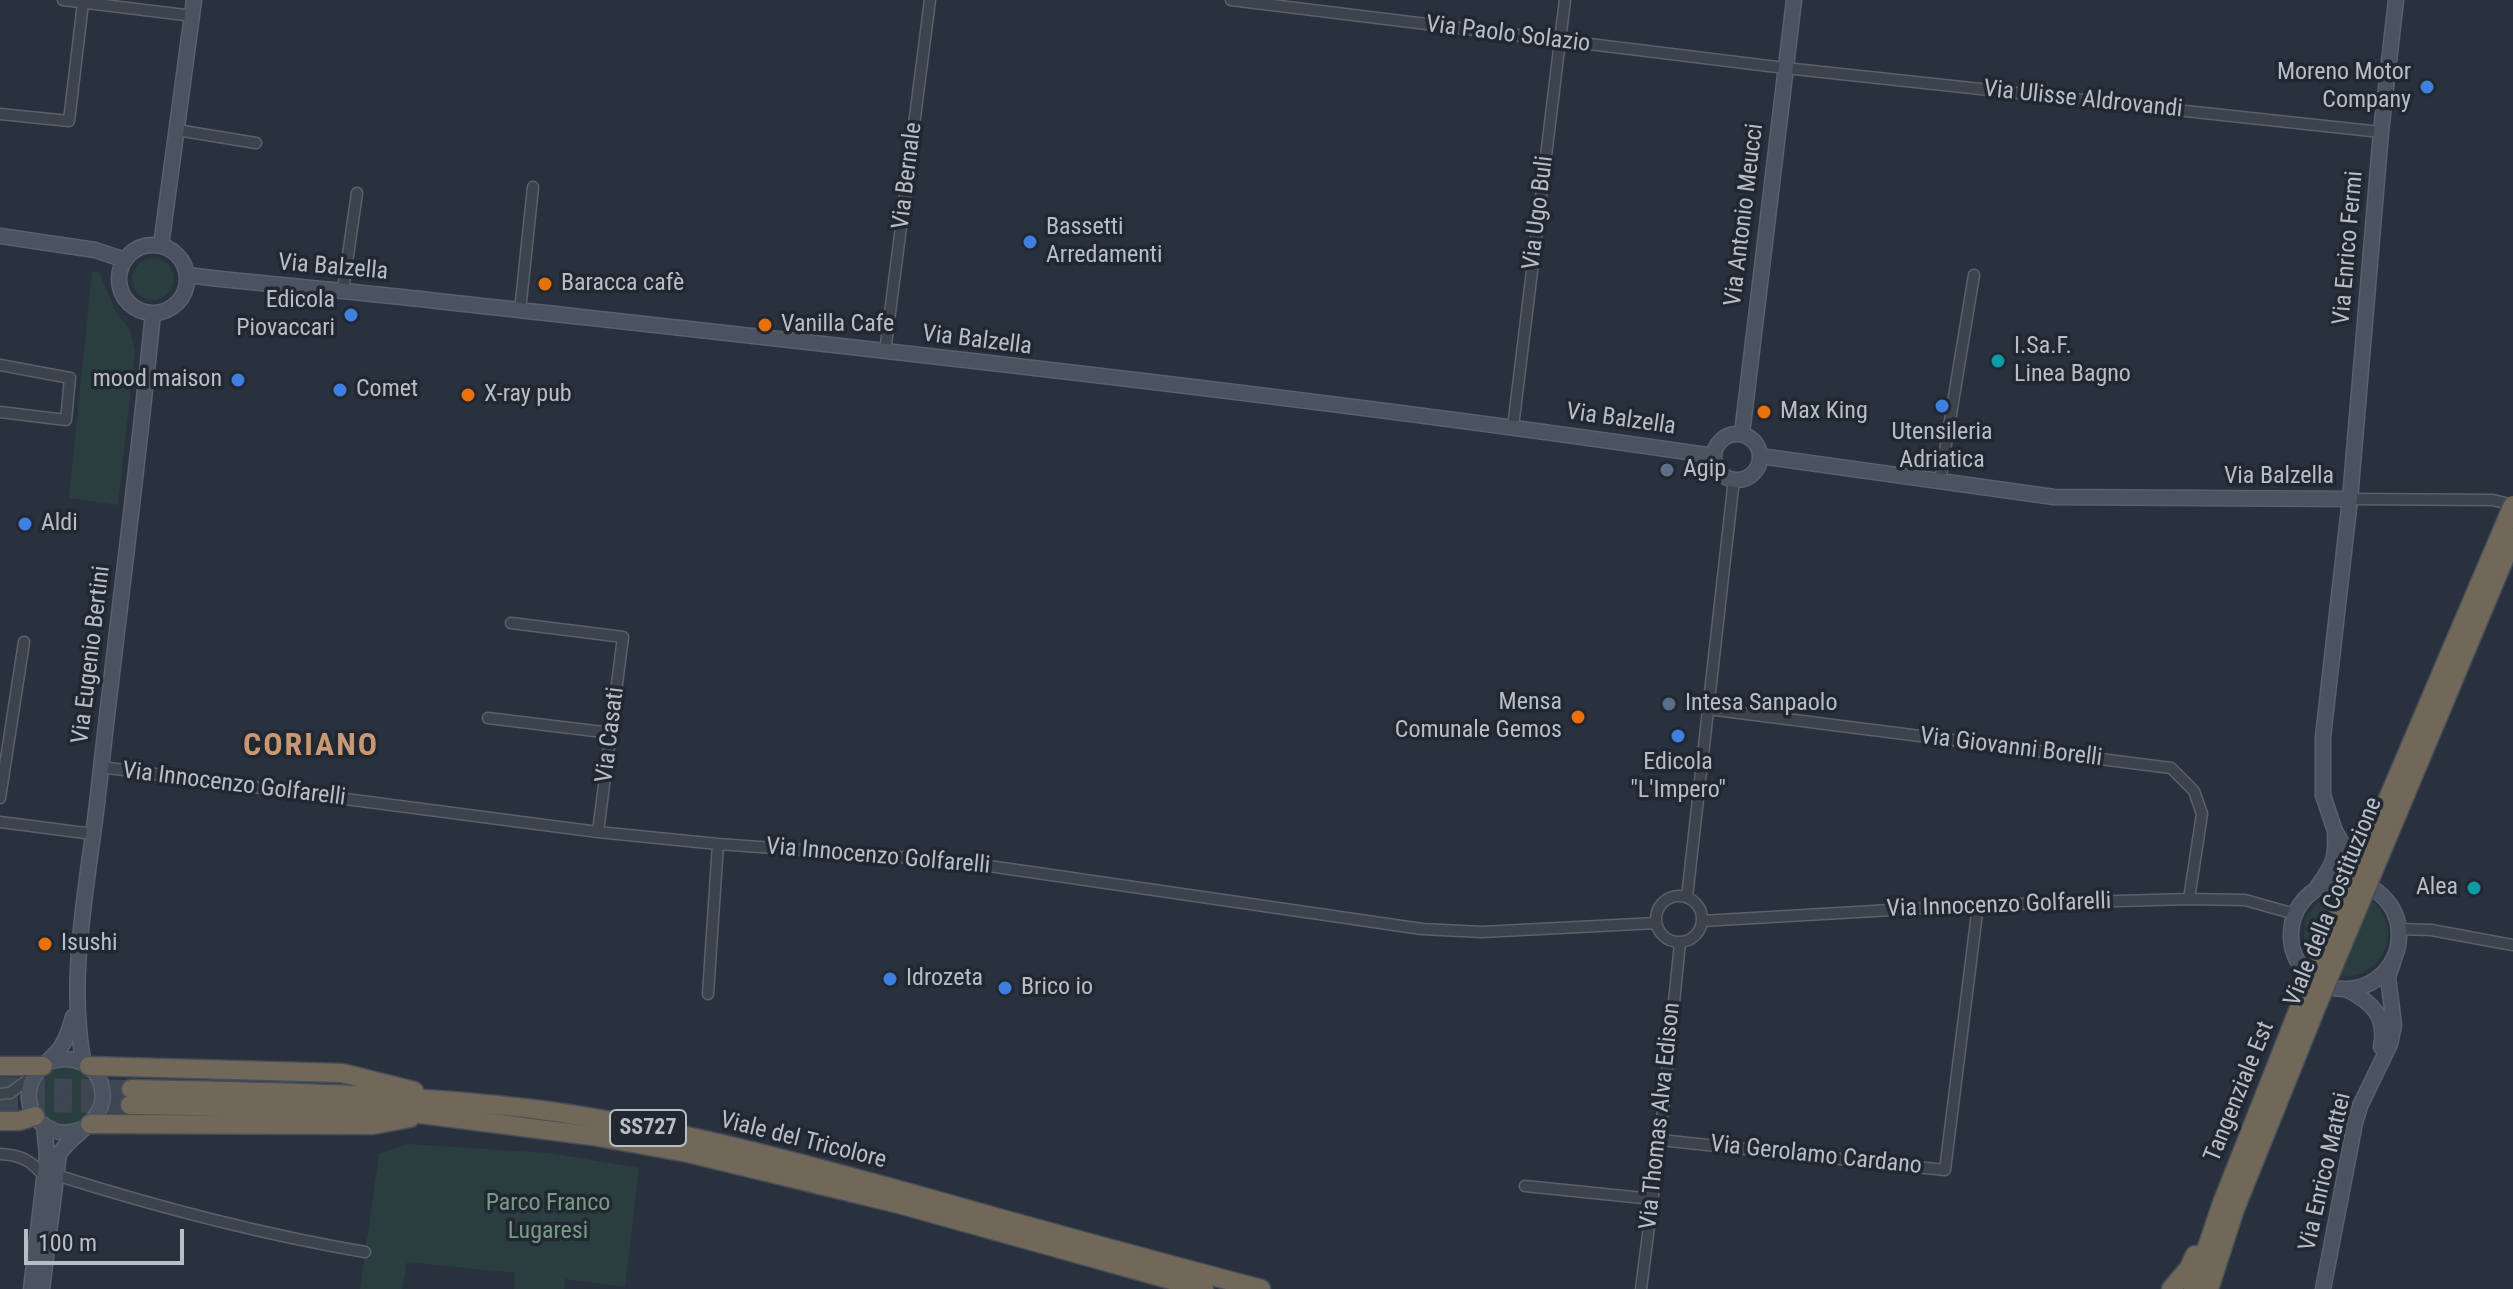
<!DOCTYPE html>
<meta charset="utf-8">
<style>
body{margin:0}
#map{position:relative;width:2513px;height:1289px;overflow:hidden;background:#28313d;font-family:"Roboto Condensed",sans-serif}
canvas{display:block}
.scale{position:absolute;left:24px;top:1229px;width:160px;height:36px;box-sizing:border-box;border:4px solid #b8bec8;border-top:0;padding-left:10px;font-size:24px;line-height:28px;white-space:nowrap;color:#b8bec8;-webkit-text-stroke:6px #212832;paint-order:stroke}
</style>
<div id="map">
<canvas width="2513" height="1289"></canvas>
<div class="scale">100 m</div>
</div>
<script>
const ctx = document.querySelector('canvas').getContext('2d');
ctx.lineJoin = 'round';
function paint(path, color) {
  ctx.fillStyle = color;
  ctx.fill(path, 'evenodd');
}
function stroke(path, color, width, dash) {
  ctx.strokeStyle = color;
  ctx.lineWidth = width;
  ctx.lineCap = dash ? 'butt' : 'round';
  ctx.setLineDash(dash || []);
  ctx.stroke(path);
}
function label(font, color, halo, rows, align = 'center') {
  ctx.font = font + ' "Roboto Condensed",sans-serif';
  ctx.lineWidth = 7;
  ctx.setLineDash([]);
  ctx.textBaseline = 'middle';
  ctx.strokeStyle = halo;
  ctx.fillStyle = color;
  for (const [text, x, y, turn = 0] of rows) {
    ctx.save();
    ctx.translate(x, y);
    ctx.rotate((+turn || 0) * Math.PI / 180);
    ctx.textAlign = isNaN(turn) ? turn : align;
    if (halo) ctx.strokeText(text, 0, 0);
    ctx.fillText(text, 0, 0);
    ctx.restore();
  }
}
const green = new Path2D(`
 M132 279a21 21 0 1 1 42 0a21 21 0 1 1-42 0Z
 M 92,272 L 99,272 L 116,312 L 130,330 L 135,352 L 118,505 L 69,498 Z
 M2304 934a42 42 0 1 1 84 0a42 42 0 1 1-84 0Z
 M36 1096a30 30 0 1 1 60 0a30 30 0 1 1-60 0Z
 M 408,1144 L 549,1153 L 639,1168 L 625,1287 L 565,1279 L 564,1289 L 514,1289 L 515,1273 L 407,1262 L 402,1289 L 360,1289 L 379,1154 Z`);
const highwayTunnel = new Path2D(`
 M 0,1086 L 131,1089
 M 0,1102 L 130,1105`);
const street = new Path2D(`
 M 63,0 L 193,16
 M 1231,0 L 1785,68 L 2381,132
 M 0,114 L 69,121 L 83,3
 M 177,130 L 256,143
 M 343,290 L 357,193
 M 520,311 L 533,187
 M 885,352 L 930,0
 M 0,365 L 70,378 L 66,420 L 0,412
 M 1513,427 L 1565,0
 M 1940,481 L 1974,275
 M 2350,499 L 2493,500 L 2513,505
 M 511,623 L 623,637 L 598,832
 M 1708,709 L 2171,768 L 2194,791 L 2202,814 L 2189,899
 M 488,718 L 611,733
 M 101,767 L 598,832 L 718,844 L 955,861 L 1422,929 L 1482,932 L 1656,923
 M 0,798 L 24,642
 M 0,822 L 93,834
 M1656 919a23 23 0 1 1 46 0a23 23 0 1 1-46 0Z
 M 1687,897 L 1734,479
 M 1702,921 L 1978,905 L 2189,899 L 2245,900 L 2295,914
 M 2400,929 L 2431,930 L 2513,945
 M 708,994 L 718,844
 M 0,1094 L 10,1093 L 33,1076
 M 1660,1140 L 1945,1170 L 1978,905
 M 0,1154 C 21,1155 33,1161 45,1178
 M 56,1175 C 157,1207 260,1234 365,1252
 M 1525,1186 L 1653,1199
 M 1641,1289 L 1660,1140 L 1680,943`);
const secondary = new Path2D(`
 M 0,236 L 95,250 L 125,260
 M119 279a34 34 0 1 1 68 0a34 34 0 1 1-68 0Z
 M 161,246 L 194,0
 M 187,275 C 259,284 331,289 402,297 C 840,346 1278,392 1714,456
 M 1742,434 L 1794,0
 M1714 457a23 23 0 1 1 46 0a23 23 0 1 1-46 0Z
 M 1760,456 L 2054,497 L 2350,499
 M 2361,877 L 2335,831 L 2323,795 L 2323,737 L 2350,499 L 2381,132 L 2396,0
 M2291 935a54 54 0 1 1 108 0a54 54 0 1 1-108 0Z
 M 2316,889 C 2330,869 2337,861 2335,836
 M 2346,989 C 2372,1002 2387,1016 2381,1047
 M 73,1017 C 70,1028 67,1038 61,1047 C 54,1058 42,1064 35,1075 C 24,1092 28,1115 45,1126 C 56,1134 70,1134 82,1129
 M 84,1064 C 67,982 87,887 97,804 C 115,640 137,477 153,313
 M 31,1289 L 47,1155 L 44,1126
 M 42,1289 L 59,1154 C 73,1132 108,1120 102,1089 C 101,1081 97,1073 90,1068 C 78,1058 64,1057 49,1062
 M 2323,1289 L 2355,1123 L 2360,1106 L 2390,1044 L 2394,1025 L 2388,977 L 2394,959`);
const highway = new Path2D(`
 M 0,1066 L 43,1066
 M 89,1066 L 342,1073 L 414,1091
 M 131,1089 C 268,1092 405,1093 541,1110 C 675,1128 805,1164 935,1200 C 1043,1231 1152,1260 1261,1289
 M 130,1105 L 382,1109 L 593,1136 L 688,1153 L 899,1204 L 1204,1289
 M 0,1121 L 19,1121 L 35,1116
 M 90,1124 L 373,1125 L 410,1118
 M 2171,1289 L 2189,1268 L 2195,1255
 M 2193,1289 L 2222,1203 L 2303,998
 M 2209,1289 L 2235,1209 L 2318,1003`);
const highwayBridge = new Path2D(`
 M 2303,998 L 2513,505
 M 2318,1003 L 2513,538`);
const markers = [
 [2427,87,8,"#3f7fe0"],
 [1030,242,8,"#3f7fe0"],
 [545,284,8,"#e8710a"],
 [351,315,8,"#3f7fe0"],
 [765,325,8,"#e8710a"],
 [1998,361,8,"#0f9aa8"],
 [238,380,8,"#3f7fe0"],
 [340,390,8,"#3f7fe0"],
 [468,395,8,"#e8710a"],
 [1942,406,8,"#3f7fe0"],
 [1764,412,8,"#e8710a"],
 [1667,470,8,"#5c6f8a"],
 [25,524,8,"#3f7fe0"],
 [1669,704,8,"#5c6f8a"],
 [1578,717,8,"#e8710a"],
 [1678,736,8,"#3f7fe0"],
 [2474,888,8,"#0f9aa8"],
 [45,944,8,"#e8710a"],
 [890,979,8,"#3f7fe0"],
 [1005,988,8,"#3f7fe0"]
];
const shields = [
 [648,1128,76]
];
const shieldNames = [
 ["SS727",648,1128]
];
const streetNames = [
 ["Via Paolo Solazio",1508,35,7],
 ["Via Ulisse Aldrovandi",2083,100,6],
 ["Via Bernale",908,176,-83],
 ["Via Ugo Buli",1539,213,-83],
 ["Via Antonio Meucci",1745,215,-83],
 ["Via Enrico Fermi",2349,248,-85],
 ["Via Balzella",333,268,5],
 ["Via Balzella",977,341,7],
 ["Via Balzella",1621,420,8],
 ["Via Balzella",2279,477],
 ["Via Eugenio Bertini",92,655,-83],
 ["Via Casati",611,735,-83],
 ["Via Giovanni Borelli",2011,748,7],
 ["Via Innocenzo Golfarelli",234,785,7],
 ["Via Innocenzo Golfarelli",878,857,5],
 ["Viale della Costituzione",2334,902,-68],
 ["Via Innocenzo Golfarelli",1999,906,-2],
 ["Tangenziale Est",2240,1092,-68],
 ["Via Thomas Alva Edison",1661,1116,-84],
 ["Viale del Tricolore",803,1141,14],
 ["Via Gerolamo Cardano",1816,1156,6],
 ["Via Enrico Mattei",2326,1172,-77]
];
const poiNames = [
 ["Moreno Motor",2411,73,"right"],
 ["Company",2411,101,"right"],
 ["Bassetti",1046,228],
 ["Arredamenti",1046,256],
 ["Baracca cafè",561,284],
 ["Edicola",335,301,"right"],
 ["Piovaccari",335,329,"right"],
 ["Vanilla Cafe",781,325],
 ["I.Sa.F.",2014,347],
 ["Linea Bagno",2014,375],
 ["mood maison",222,380,"right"],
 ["Comet",356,390],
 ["X-ray pub",484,395],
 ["Max King",1780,412],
 ["Utensileria",1942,433,"center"],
 ["Adriatica",1942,461,"center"],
 ["Agip",1683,470],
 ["Aldi",41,524],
 ["Mensa",1562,703,"right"],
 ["Comunale Gemos",1562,731,"right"],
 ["Intesa Sanpaolo",1685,704],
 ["Edicola",1678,763,"center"],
 ["\"L'Impero\"",1678,791,"center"],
 ["Alea",2458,888,"right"],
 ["Isushi",61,944],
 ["Idrozeta",906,979],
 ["Brico io",1021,988]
];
const parkNames = [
 ["Parco Franco",548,1204],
 ["Lugaresi",548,1232]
];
const districtNames = [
 ["CORIANO",311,747]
];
paint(green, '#2b3e3f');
stroke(highwayTunnel, '#3e4652', 18, [18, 9]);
stroke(street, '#5a616b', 13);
stroke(secondary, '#5a616b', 17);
stroke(highway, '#474e58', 21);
stroke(street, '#3c434d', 10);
stroke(secondary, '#4a535f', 14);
stroke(highway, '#72685a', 18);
stroke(highwayBridge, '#474e58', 21, []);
stroke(highwayBridge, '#72685a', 18);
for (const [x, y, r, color] of markers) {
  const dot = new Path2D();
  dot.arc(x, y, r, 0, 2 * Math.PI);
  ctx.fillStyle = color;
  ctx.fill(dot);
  stroke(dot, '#212832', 3);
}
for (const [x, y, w] of shields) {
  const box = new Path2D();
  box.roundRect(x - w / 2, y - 18, w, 36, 6);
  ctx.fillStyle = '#212832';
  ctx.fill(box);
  stroke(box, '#b8bec8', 2);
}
label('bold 22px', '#b8bec8', null, shieldNames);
label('24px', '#b8bec8', '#212832', streetNames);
label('24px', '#b8bec8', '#212832', poiNames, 'left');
label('24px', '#799b81', '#212832', parkNames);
ctx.letterSpacing = '2px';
label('bold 32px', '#c89773', '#212832', districtNames);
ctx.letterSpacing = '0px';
</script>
